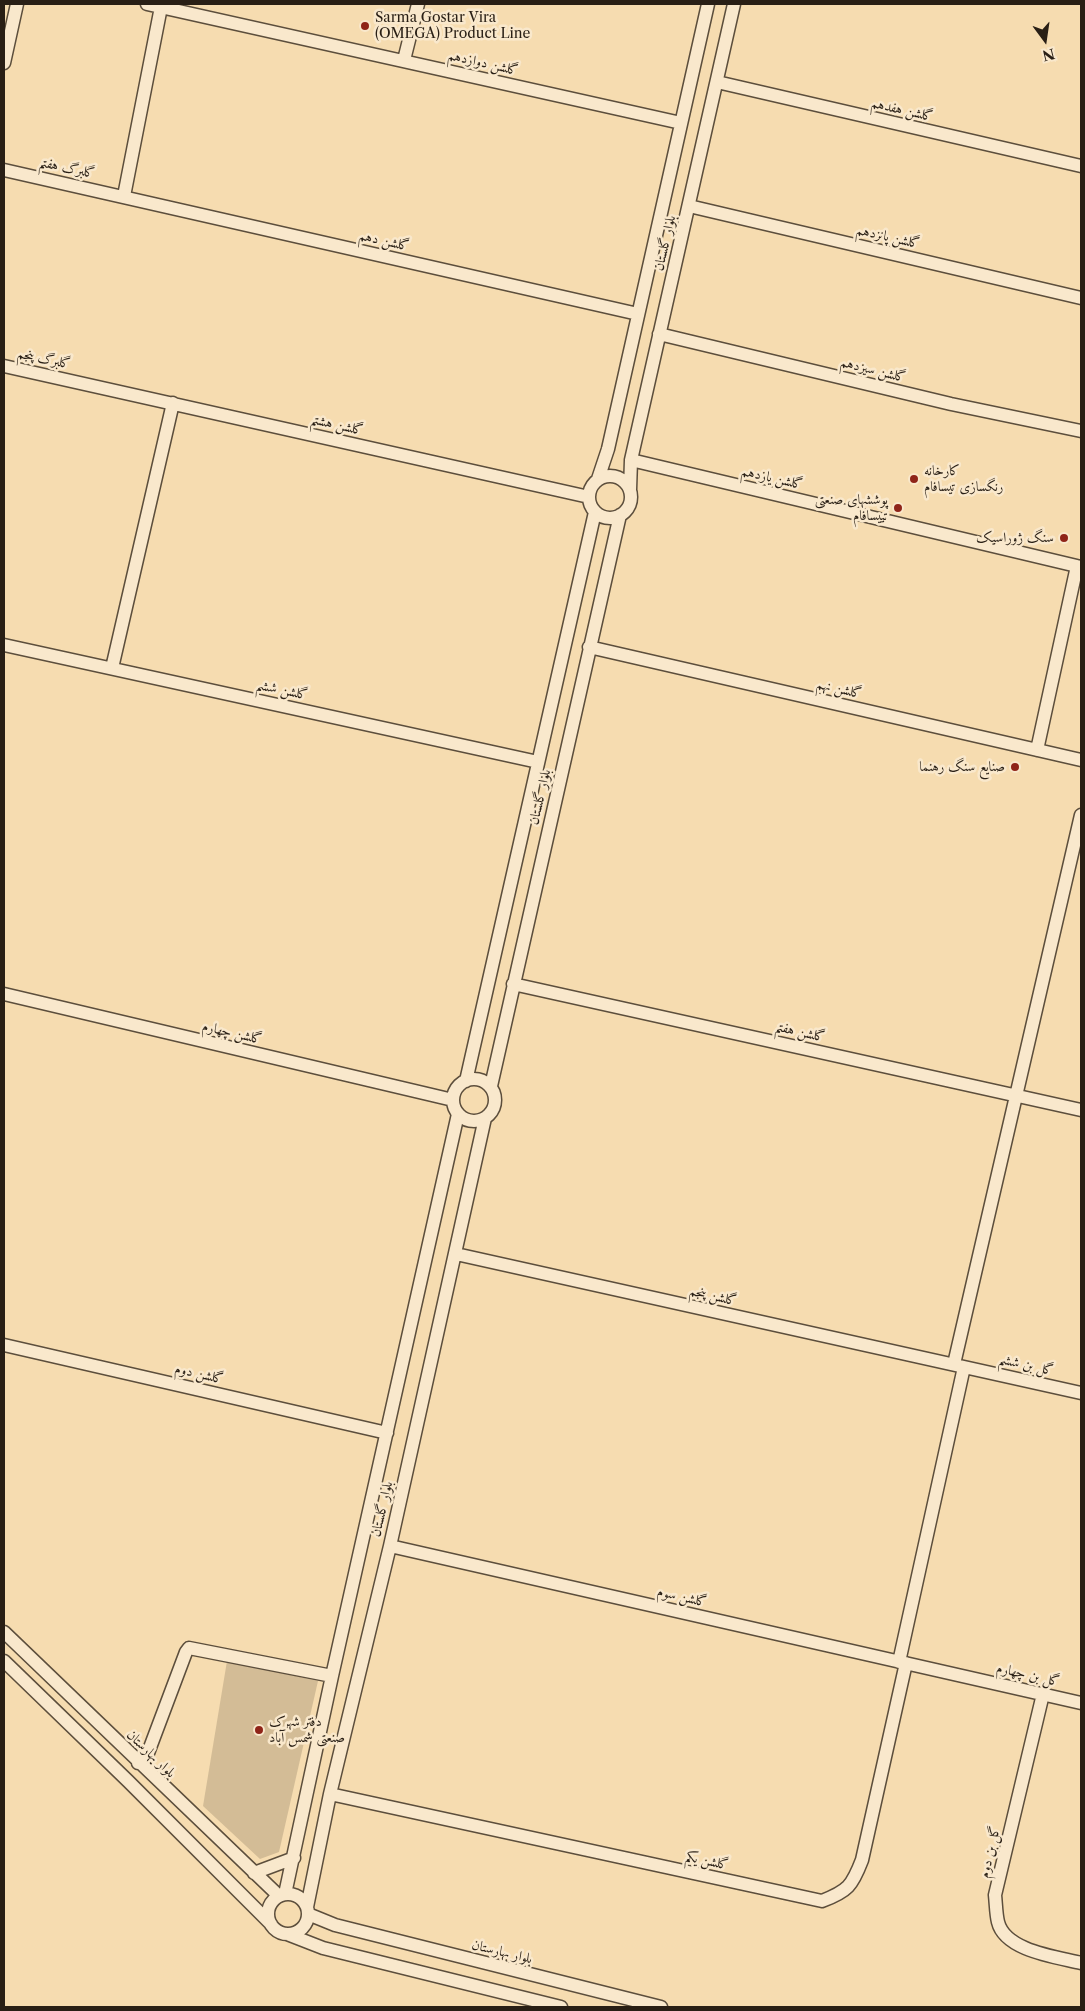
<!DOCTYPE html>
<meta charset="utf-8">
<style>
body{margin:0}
#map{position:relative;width:1085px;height:2011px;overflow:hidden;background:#f6dcb0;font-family:"Libre Caslon Text",serif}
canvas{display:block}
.frame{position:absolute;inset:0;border:5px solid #291f15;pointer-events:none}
.north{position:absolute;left:1020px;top:15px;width:50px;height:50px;-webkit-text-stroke:4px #f9e8cc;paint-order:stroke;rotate:166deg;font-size:14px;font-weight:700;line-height:20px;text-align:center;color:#291f15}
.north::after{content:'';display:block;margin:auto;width:18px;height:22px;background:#291f15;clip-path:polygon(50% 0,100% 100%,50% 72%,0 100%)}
</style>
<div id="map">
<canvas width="1085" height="2011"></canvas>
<div class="frame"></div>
<div class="north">N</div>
</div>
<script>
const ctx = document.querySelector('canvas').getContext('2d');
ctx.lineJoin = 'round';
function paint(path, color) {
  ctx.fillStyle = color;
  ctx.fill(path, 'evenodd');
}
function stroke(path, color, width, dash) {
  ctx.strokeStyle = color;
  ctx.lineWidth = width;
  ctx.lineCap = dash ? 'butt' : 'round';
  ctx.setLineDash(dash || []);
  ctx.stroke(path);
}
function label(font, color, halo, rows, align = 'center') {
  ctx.font = font + ' "Libre Caslon Text",Amiri,serif';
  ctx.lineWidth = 5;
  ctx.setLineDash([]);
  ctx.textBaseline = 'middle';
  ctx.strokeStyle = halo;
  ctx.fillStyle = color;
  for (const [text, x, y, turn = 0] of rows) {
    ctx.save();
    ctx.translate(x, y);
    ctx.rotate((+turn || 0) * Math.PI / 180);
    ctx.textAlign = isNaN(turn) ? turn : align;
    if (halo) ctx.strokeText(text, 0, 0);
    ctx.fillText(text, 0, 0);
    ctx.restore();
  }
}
const green = new Path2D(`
 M 227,1661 L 318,1681 L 279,1852 L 260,1859 L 203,1806 Z`);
const minor = new Path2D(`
 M 147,4 L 681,123
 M 404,60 L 418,4
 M 4,63 L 17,4
 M 717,82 L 1081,166
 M 4,170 L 638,314
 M 124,196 L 161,7
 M 689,206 L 1081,298
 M 659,334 L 951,404 L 1081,431
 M 4,366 L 589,497
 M 631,460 L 1081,567
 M589 497a21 21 0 1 1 42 0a21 21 0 1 1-42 0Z
 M 598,479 L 608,449 L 708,4
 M 630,490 L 631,460 L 734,4
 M 4,645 L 538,762
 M 589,647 L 1081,760
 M 112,668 L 173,403
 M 1037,750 L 1077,566
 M 513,984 L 1081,1110
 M 4,994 L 453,1100
 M453 1100a21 21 0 1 1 42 0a21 21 0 1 1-42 0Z
 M 466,1081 L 595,512
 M 491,1086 L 620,515
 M 456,1254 L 1081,1393
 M 4,1345 L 387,1433
 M 954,1364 L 1081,815
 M 390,1546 L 1081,1703
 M 4,1632 L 279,1896
 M 4,1661 L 128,1781 L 271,1924
 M 899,1662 L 964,1367
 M 1043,1694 L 995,1895 C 996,1904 996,1914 998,1922 C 1005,1951 1057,1957 1081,1963
 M 138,1763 L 148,1753 L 186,1652 L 189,1648 L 332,1676
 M 330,1794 L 822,1901 C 848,1891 852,1886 862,1860 L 906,1663
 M 254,1873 L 294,1858
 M 285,1894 L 332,1676 L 458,1114
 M268 1914a20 20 0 1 1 40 0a20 20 0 1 1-40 0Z
 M 307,1907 L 330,1794 L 390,1546 L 485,1118
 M 308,1914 L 335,1925 L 661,2007
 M 287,1934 L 323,1948 L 561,2007`);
const markers = [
 [365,26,5,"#8f2418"],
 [914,479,5,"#8f2418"],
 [898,508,5,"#8f2418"],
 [1064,538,5,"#8f2418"],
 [1015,767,5,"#8f2418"],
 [259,1730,5,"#8f2418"]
];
const poiNames = [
 ["Sarma Gostar Vira",375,18],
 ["(OMEGA) Product Line",375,34],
 ["کارخانه",924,471],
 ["رنگسازی تیسافام",924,487],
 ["پوششهای صنعتی",888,500,"right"],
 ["تییسافام",888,516,"right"],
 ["سنگ ژوراسیک",1054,538,"right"],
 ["صنایع سنگ رهنما",1005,767,"right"],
 ["دفتر شهرک",269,1722],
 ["صنعتی شمس آباد",269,1738]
];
const streetNames = [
 ["گلشن دوازدهم",483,63,13],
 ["گلشن هفدهم",902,110,13],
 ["گلبرگ هفتم",67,168,12],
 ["گلشن پانزدهم",888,237,13],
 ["گلشن دهم",384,241,13],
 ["بلوار گلستان",665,243,-77],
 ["گلبرگ پنجم",44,359,12],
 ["گلشن سیزدهم",873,370,14],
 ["گلشن هشتم",337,425,13],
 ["گلشن یازدهم",772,478,13],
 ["گلشن نهم",839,689,13],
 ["گلشن ششم",282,690,12],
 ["بلوار گلستان",540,797,-77],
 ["گلشن هفتم",800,1032,13],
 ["گلشن چهارم",232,1033,13],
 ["گلشن پنجم",713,1296,13],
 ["گل بن ششم",1026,1365,13],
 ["گلشن دوم",199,1374,13],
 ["بلوار گلستان",382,1509,-77],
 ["گلشن سوم",682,1597,13],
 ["گل بن چهارم",1028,1675,13],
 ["بلوار بهارستان",151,1754,44],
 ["گل بن دوم",990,1852,-77],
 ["گلشن یکم",707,1861,12],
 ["بلوار بهارستان",502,1952,14]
];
paint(green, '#d3bc96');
stroke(minor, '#5c4e3c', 15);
stroke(minor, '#f9e8cc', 12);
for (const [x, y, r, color] of markers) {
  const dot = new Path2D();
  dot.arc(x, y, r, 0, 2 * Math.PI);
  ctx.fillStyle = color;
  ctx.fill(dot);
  stroke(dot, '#f9e8cc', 2);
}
label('14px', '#291f15', '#f9e8cc', poiNames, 'left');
label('14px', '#291f15', '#f9e8cc', streetNames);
</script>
